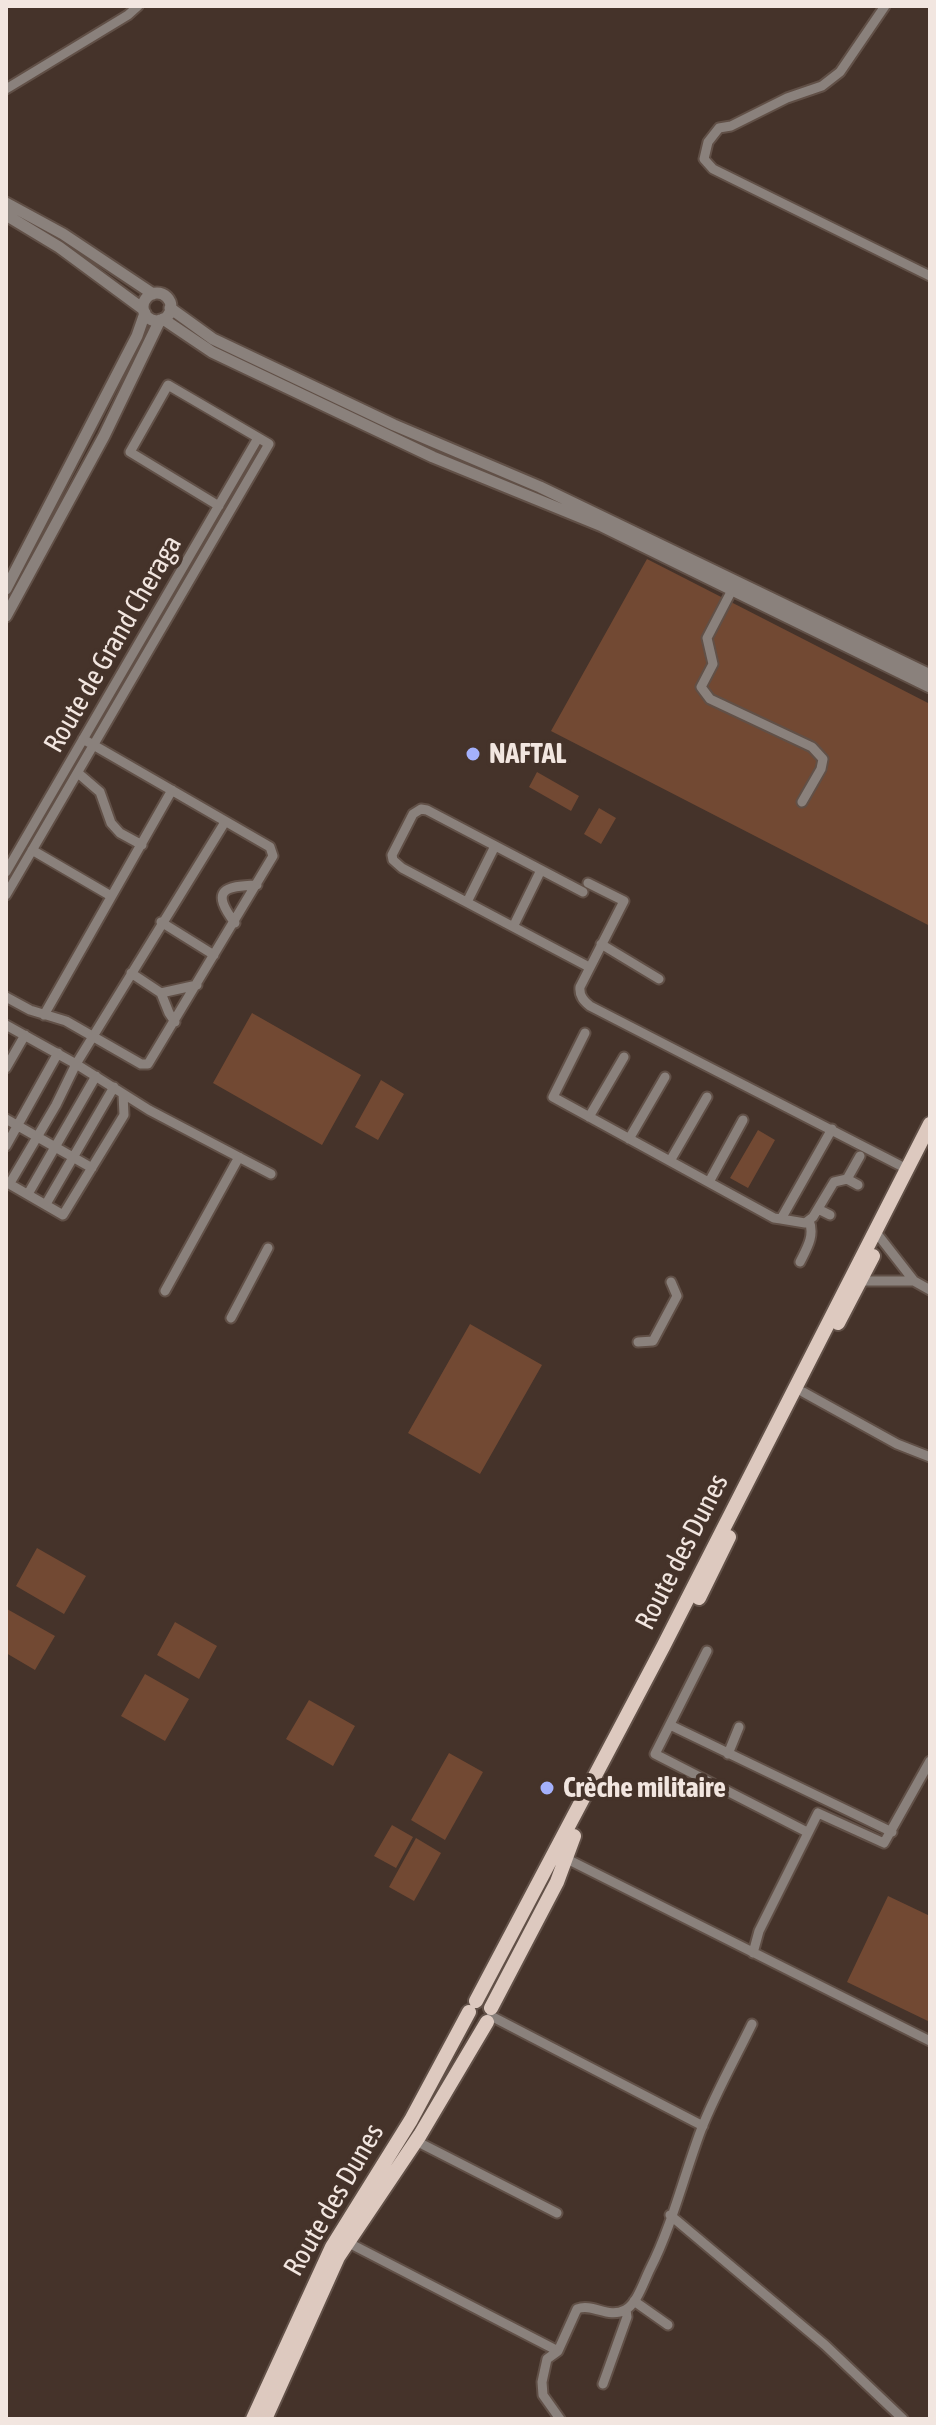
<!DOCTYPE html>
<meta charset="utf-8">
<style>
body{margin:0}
#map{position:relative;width:936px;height:2425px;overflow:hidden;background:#45332a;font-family:"Asap Condensed",sans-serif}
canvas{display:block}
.frame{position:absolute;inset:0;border:8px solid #f2e6e0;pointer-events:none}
</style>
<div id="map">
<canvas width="936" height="2425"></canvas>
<div class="frame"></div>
</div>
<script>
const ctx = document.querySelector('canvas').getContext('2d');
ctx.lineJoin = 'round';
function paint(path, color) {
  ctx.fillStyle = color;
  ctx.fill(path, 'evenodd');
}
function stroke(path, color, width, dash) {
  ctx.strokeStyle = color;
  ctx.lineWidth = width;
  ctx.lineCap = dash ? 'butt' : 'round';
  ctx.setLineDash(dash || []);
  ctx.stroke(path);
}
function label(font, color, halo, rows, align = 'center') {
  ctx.font = font + ' "Asap Condensed",sans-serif';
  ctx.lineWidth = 8;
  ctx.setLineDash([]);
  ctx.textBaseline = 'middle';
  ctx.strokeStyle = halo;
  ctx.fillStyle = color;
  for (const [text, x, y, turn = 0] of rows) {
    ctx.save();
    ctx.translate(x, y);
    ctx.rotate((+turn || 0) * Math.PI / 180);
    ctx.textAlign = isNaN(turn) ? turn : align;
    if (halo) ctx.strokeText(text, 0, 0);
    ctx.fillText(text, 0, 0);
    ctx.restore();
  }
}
const green = new Path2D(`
 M 647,559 L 930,704 L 930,926 L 551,731 Z
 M 537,772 L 579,796 L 571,811 L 529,787 Z
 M 599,808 L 616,818 L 601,844 L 584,834 Z
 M 252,1013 L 361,1075 L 322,1145 L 213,1083 Z
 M 381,1080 L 404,1094 L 378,1140 L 355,1127 Z
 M 758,1130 L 775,1140 L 748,1188 L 730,1178 Z
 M 470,1324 L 542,1365 L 480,1474 L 408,1433 Z
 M 37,1548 L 86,1576 L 64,1614 L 16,1586 Z
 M 7,1609 L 55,1636 L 35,1670 L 6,1653 Z
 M 175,1622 L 217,1646 L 199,1679 L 157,1655 Z
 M 145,1674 L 189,1699 L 165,1741 L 121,1716 Z
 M 309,1700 L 355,1726 L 333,1766 L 286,1739 Z
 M 449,1753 L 483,1772 L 445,1840 L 411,1820 Z
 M 392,1825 L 413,1837 L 396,1868 L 374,1856 Z
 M 416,1838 L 441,1853 L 414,1901 L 389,1887 Z
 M 888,1896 L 930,1916 L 930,2022 L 847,1982 Z`);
const minor = new Path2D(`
 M 885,6 L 840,72 L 822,86 L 787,98 L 731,126 L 719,128 L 708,142 L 704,159 L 713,169 L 930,276
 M 6,89 L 128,15 L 138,6
 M 732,590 L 707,638 L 713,664 L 701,687 L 710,699 L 812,747 L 823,759 L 821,769 L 802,802
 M 78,773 L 100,792 L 111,823 L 120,833 L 142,845
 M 32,850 L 111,896
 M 6,872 L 258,438
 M 588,883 L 624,901 L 580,987 C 579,996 584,1001 590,1006 L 907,1169
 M 583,892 L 427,810 L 421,809 L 413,814 L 392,855 L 393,860 L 402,868 L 589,967
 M 6,895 L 269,444 L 168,385 L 130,452 L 219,506
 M 467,902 L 495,846
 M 161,922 L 214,955
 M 235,923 C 210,890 224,886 257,885
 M 514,925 L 541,870
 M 601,944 L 659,979
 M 131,973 L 161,993 L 169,1013 L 175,1022
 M 161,993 L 197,985
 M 6,997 L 30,1010 L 66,1021 L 141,1064 L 148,1064 L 273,856 L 270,847 L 83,739
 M 44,1015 L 172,790
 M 6,1025 L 76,1064 L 149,1110 L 271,1174
 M 585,1033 L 553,1097 L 774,1218 L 781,1219 L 832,1129
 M 6,1068 L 25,1035
 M 589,1117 L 624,1057
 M 6,1119 L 92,1168
 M 629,1139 L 665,1077
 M 6,1146 L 58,1053
 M 670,1161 L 707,1097
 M 847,1179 L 858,1185
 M 6,1182 L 63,1215 L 124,1115 L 123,1094
 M 709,1182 L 743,1120
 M 10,1183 L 56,1105 L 76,1064 L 225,822
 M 28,1194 L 96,1076
 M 46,1204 L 114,1087
 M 818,1209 L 830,1215
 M 781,1219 L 805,1223 L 813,1217 L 834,1182 L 847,1179 L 860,1156
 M 875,1231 L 914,1281 L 930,1290
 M 800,1262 C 807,1248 815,1236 809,1220
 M 860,1281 L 914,1281
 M 165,1291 L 239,1157
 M 231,1318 L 268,1248
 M 638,1342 L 653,1341 L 677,1296 L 671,1282
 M 803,1392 L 897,1444 L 930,1457
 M 707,1651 L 655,1754 L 807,1832
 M 670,1725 L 892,1832
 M 728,1754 L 739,1727
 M 561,1856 L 930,2041
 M 753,1953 L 759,1931 L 818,1813 L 884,1843 L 930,1761
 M 491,2016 L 703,2126
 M 416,2141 L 557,2213
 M 670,2215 L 825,2345 L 903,2419
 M 347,2242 L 558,2351
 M 634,2301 L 668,2325
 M 603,2384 L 627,2317 L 626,2310
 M 560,2419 L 543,2395 L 542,2382 L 547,2359 L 558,2351 L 577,2309 C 593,2303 608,2319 625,2310 C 637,2304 644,2281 650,2269 C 672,2226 684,2175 701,2130 C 715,2094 735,2059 752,2024`);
const tertiary = new Path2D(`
 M 6,203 L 63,234 L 153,294
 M 6,215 L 59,247 L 143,309
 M143 307a14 14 0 1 1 28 0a14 14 0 1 1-28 0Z
 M 170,308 L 213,339 L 394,425 L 540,487 L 930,675
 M 163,319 L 212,352 L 433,457 L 602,526 L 930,687
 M 6,589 L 137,336 L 145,313
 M 6,616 L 104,436 L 160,320`);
const primary = new Path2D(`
 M 838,1323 L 873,1256
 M 699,1598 L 729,1537
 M 476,2001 L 663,1647 L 930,1124
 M 491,2008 L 557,1882 L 574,1836
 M 253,2419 L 332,2247 L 411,2120 L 469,2012
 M 265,2419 L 338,2257 L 420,2135 L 487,2022`);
const markers = [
 [473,754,8,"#a4b1fc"],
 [547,1788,8,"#a4b1fc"]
];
const streetNames = [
 ["Route de Grand Cheraga",113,644,-60],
 ["Route des Dunes",682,1552,-63],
 ["Route des Dunes",334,2200,-60]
];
const poiNames = [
 ["NAFTAL",489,754],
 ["Crèche militaire",563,1788]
];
paint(green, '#724933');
stroke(minor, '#615047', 13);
stroke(tertiary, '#615047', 15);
stroke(primary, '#615047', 18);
stroke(minor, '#8a817c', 9);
stroke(tertiary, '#8a817c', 11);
stroke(primary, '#ddc9bf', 14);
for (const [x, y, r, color] of markers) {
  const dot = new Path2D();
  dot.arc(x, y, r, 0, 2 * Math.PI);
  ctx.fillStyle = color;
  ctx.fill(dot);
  stroke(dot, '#45332a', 3);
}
label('28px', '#f2e6e0', '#45332a', streetNames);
label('bold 28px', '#f2e6e0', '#45332a', poiNames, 'left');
</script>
